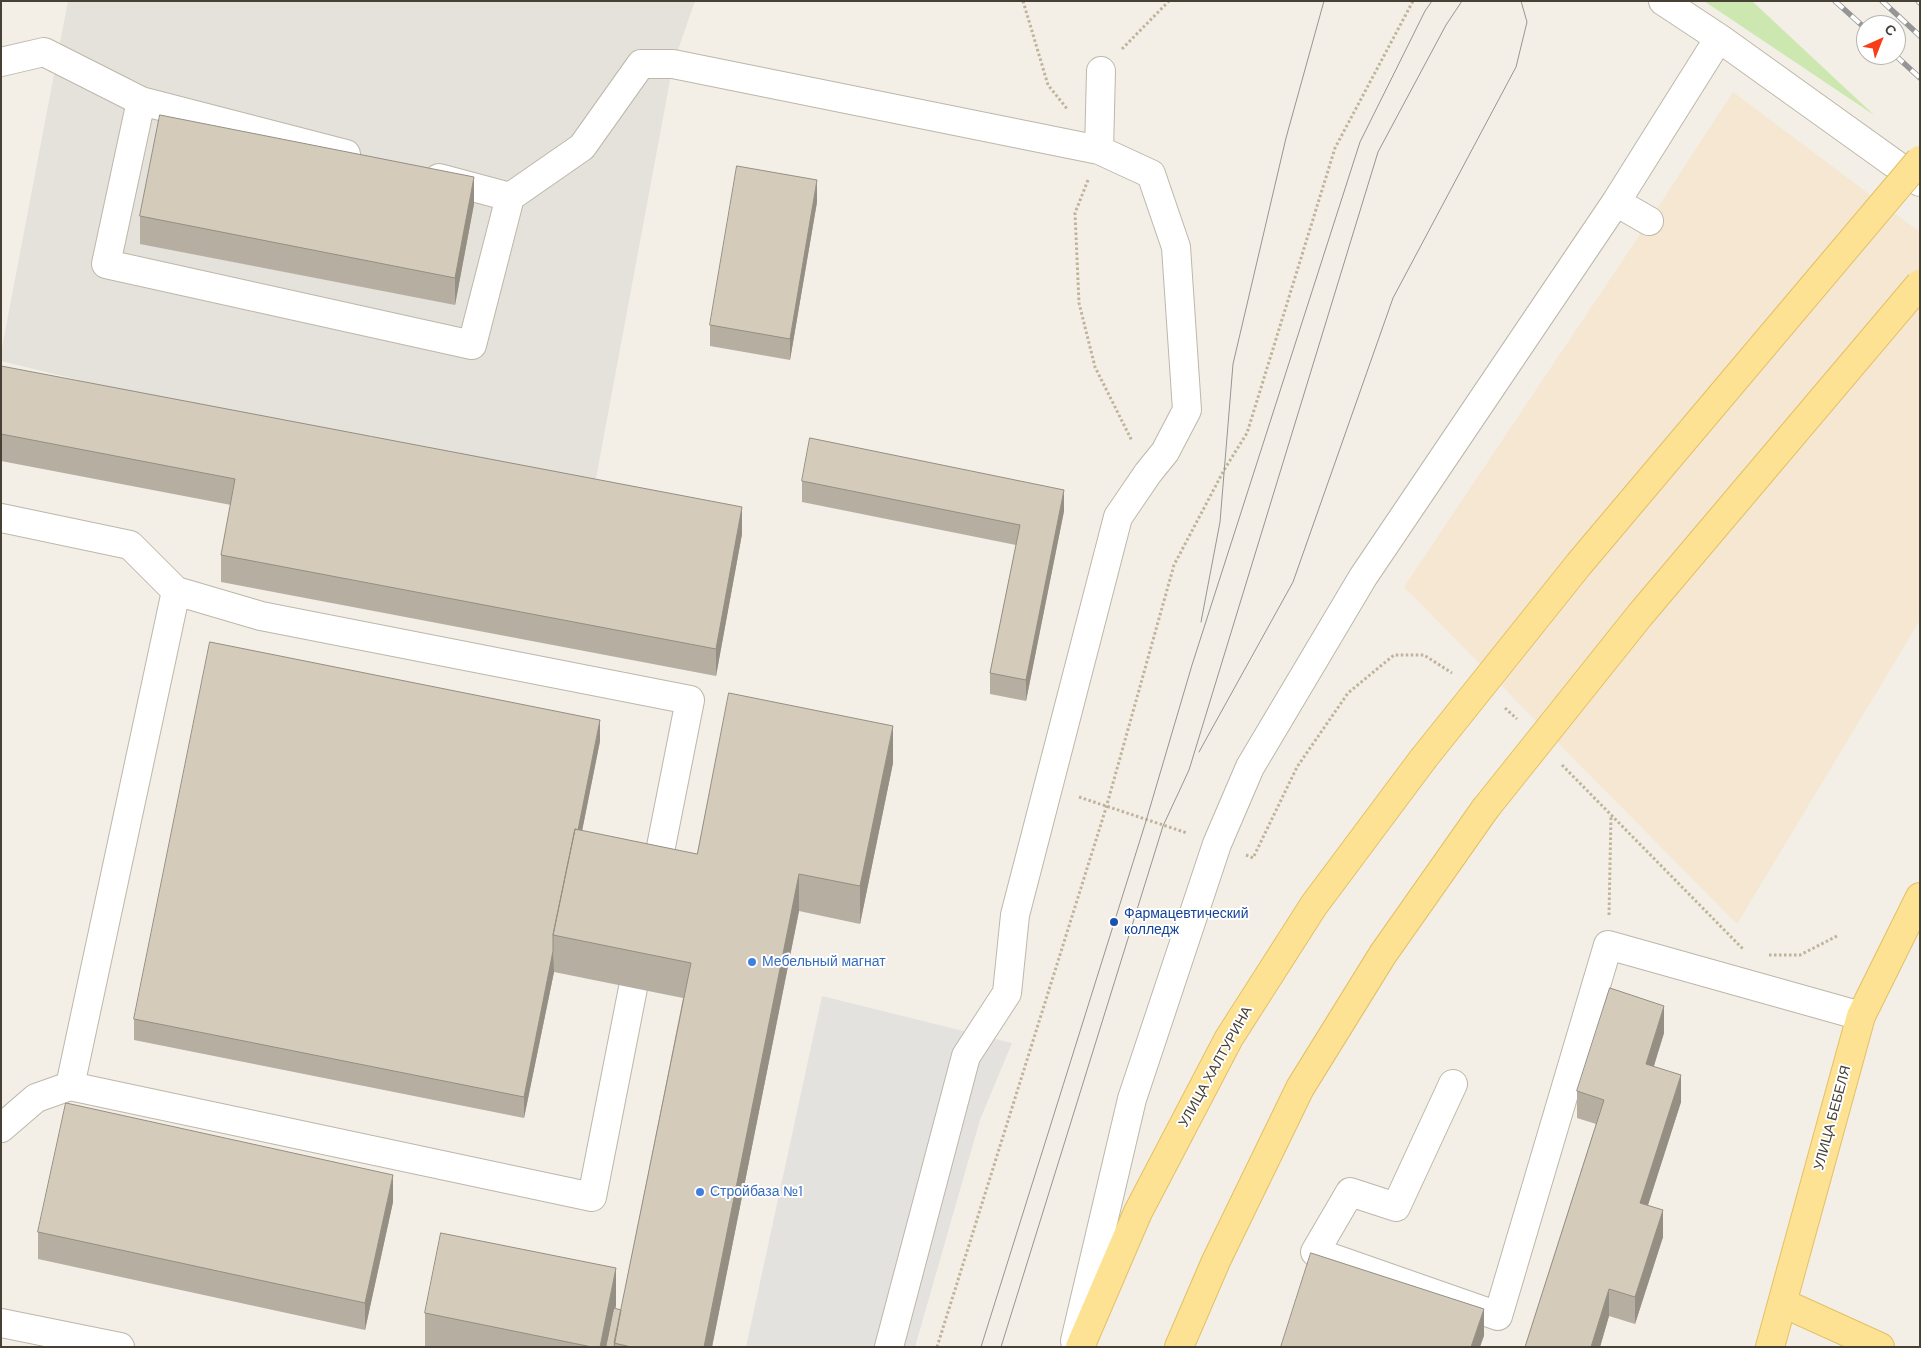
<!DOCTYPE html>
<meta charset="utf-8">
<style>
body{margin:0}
#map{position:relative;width:1921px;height:1348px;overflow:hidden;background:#f3efe6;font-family:"DM Sans",sans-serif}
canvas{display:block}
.frame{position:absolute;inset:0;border:2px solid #464035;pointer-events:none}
.north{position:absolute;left:1856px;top:15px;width:50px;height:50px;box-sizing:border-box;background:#fff;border:1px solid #b5b3ae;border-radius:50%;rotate:44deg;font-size:14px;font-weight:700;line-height:20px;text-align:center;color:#464035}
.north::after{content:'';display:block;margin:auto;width:18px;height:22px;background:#f83e18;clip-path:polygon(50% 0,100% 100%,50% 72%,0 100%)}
</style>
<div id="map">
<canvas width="1921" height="1348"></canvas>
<div class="frame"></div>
<div class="north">С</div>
</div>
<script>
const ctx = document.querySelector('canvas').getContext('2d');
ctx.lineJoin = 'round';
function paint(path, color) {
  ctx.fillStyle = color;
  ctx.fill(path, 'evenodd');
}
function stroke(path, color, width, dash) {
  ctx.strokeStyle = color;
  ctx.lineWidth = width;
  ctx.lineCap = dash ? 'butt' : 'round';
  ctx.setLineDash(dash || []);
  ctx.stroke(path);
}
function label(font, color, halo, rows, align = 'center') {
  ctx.font = font + ' "DM Sans",sans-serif';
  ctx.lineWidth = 4;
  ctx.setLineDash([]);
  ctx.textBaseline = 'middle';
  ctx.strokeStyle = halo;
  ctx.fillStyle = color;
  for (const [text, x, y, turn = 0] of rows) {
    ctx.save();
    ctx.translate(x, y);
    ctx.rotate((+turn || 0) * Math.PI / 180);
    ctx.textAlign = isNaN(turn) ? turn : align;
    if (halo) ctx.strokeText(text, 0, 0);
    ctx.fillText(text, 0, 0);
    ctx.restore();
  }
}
const commercial = new Path2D(`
 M 1733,92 L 1920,232 L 1920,620 L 1737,924 L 1404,587 L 1649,221 Z`);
const industrial = new Path2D(`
 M 68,1 L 695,1 L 673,64 L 591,505 L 1,361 L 1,353 Z`);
const green = new Path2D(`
 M 1704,1 L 1752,1 L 1874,115 Z`);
const parking = new Path2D(`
 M 822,996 L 1012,1043 L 980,1120 L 915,1347 L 746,1347 Z`);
const path = new Path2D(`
 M 1023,1 L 1048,85 L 1068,110
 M 1122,49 L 1169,1
 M 1088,180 L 1075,213 L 1079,303 L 1095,367 L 1132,441
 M 1505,708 L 1517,719
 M 1562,765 L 1743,949
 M 1079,797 L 1187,833
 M 1246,855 L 1253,858 L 1297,767 L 1348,693 L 1394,655 L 1424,655 L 1452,673
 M 1609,915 L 1611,816
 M 1769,955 L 1800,955 L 1839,935
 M 937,1347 L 1106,808 L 1174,565 L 1224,470 L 1247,433 L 1335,148 L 1413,1`);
const minor = new Path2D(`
 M 1663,1 L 1719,38 L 1920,182
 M 1,62 L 44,52 L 141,101 L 346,154
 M 141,101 L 106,264 L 472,345 L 510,197
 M 1099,150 L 1101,71
 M 439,178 L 510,197 L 582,147 L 641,64 L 673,64 L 1099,150 L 1151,174 L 1176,247 L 1187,410 L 1165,452 L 1148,473 L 1118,517 L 1015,915 L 1007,993 L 966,1056 L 889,1347
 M 1616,202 L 1649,221
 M 1,518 L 130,545 L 176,591 L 70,1086 L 36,1098 L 1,1128
 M 176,591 L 261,616 L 690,700 L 654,882
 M 1453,1084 L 1396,1207 L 1350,1192 L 1315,1252 L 1498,1316 L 1608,945 L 1861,1016
 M 70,1086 L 592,1197 L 633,988
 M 1,1323 L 120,1347
 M 1075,1341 L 1132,1099 L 1217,844 L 1250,767 L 1363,577 L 1616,202 L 1719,38`);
const major = new Path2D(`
 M 1783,1303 L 1880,1347
 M 1080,1347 L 1138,1212 L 1229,1038 L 1314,905 L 1423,759
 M 1179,1347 L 1216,1261 L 1300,1088 L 1383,954 L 1485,809
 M 1770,1347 L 1861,1016 L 1920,897`);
const tram = new Path2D(`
 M 1201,622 L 1220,522 L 1233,364 L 1286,138 L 1324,1
 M 1199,752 L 1293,582 L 1393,298 L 1516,67 L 1527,22 L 1521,1
 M 981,1347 L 1146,821 L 1192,665 L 1360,142 L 1425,11 L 1432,1
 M 1001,1347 L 1163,826 L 1189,770 L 1378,152 L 1446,25 L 1462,1`);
const rail = new Path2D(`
 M 1835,1 L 1866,29
 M 1882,1 L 1920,36
 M 1918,1 L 1920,3
 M 1895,55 L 1920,78`);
const majorBridge = new Path2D(`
 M 1423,759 L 1579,564 L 1920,160
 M 1485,809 L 1640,615 L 1920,284`);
const wall = new Path2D(`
 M 817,202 L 790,360 L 710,346 L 710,325 Z
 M 474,204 L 455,305 L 140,244 L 140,216 Z
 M 1,366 L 742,534 L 716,676 L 221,582 L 221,555 L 231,505 L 1,461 Z
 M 802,481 L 1064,511 L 1026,701 L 990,694 L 990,673 L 1016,545 L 802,502 Z
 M 600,741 L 582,831 L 697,854 L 893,763 L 860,924 L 799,911 L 712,1347 L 425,1347 L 425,1313 L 616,1305 L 615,1309 L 621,1310 L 683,998 L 554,972 L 524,1118 L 134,1040 L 134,1019 Z
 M 1664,1033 L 1654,1066 L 1681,1102 L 1648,1205 L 1663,1237 L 1635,1324 L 1609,1316 L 1600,1347 L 1525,1347 L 1596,1124 L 1577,1118 L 1577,1091 Z
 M 393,1202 L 365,1330 L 38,1259 L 38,1232 Z`);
const shadedWall = new Path2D(`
 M 474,177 L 474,204 L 455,305 L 455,278 Z
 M 817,180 L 817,202 L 790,360 L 790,339 Z
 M 1064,490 L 1064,511 L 1026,701 L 1026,680 Z
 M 742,507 L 742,534 L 716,676 L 716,649 Z
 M 600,720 L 600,741 L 561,936 L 557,936 Z
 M 893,726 L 893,763 L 860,924 L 860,886 Z
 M 799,874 L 799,911 L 712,1347 L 704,1347 Z
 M 553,951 L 554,972 L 524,1118 L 524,1097 Z
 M 1664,1006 L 1664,1033 L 1646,1091 L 1646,1064 Z
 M 1681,1075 L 1681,1102 L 1640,1230 L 1640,1203 Z
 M 393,1175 L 393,1202 L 365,1330 L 365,1303 Z
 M 1663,1210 L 1663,1237 L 1635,1324 L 1635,1297 Z
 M 616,1268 L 616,1305 L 608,1347 L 600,1347 Z
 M 1609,1289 L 1609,1316 L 1600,1347 L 1591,1347 Z
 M 1484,1309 L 1484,1336 L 1480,1347 L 1471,1347 Z`);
const building = new Path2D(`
 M 160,115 L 474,177 L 455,278 L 140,216 Z
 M 737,166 L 817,180 L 790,339 L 710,325 Z
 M 1,366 L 742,507 L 716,649 L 221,555 L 235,479 L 1,434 Z
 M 810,438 L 1064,490 L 1026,680 L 990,673 L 1020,525 L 802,481 Z
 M 210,642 L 600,720 L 578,830 L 575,829 L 553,935 L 553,951 L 524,1097 L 134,1019 Z
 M 729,693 L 893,726 L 860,886 L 799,874 L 704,1347 L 631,1347 L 614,1343 L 691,963 L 553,935 L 575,829 L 697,854 Z
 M 1610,988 L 1664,1006 L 1646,1064 L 1681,1075 L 1640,1203 L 1663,1210 L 1635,1297 L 1609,1289 L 1591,1347 L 1525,1347 L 1604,1100 L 1577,1091 Z
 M 66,1103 L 393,1175 L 365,1303 L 38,1232 Z
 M 441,1233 L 616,1268 L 600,1347 L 592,1347 L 425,1313 Z
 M 1311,1253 L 1484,1309 L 1471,1347 L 1281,1347 Z
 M 614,1308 L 621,1310 L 614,1347 L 606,1347 Z`);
const markers = [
 [1114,922,5,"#1a4fb4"],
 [752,962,5,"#3f7fe0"],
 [700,1192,5,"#3f7fe0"]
];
const transitNames = [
 ["Фармацевтический",1124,914],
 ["колледж",1124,930]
];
const shopNames = [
 ["Мебельный магнат",762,962],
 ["Стройбаза №1",710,1192]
];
const streetNames = [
 ["УЛИЦА ХАЛТУРИНА",1216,1067,-61],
 ["УЛИЦА БЕБЕЛЯ",1833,1118,-75]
];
paint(commercial, '#f5e7d1');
paint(industrial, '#e5e1db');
paint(green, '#cce7af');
paint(parking, '#e4e2de');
stroke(minor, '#beb7a9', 30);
stroke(major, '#e3c064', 30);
stroke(path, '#c0b39a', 3, [2.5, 2.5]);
stroke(minor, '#fff', 28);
stroke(major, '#fde294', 28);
stroke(tram, '#959595', 1);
stroke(rail, '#959595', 5.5);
stroke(rail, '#fff', 4, [11]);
stroke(majorBridge, '#e3c064', 30, []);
stroke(majorBridge, '#fde294', 28);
paint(wall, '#b6afa1');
paint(shadedWall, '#948e83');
paint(building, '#d4cbbb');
stroke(building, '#948e83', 1);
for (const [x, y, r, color] of markers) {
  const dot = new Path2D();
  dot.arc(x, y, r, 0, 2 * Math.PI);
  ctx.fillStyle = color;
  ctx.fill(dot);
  stroke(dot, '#fff', 2);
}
label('14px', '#164399', '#fff', transitNames, 'left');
label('14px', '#366cbe', '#fff', shopNames, 'left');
label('14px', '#464035', '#fff', streetNames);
</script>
